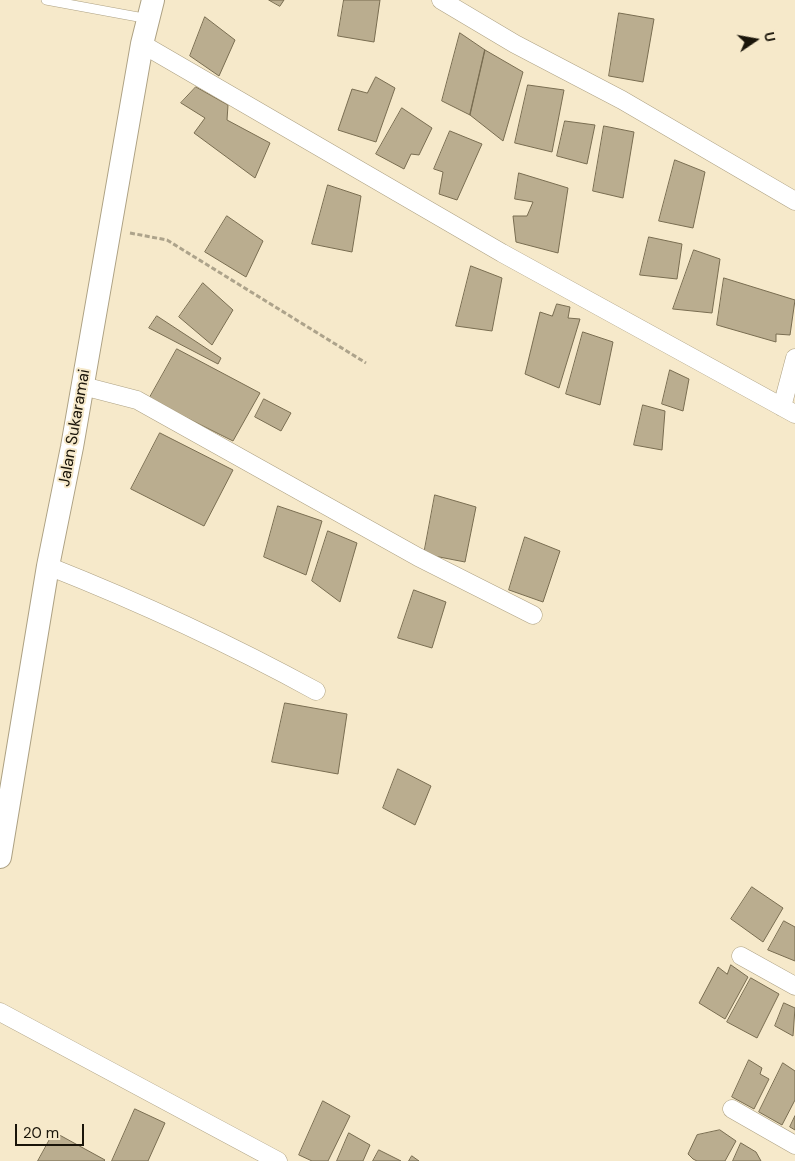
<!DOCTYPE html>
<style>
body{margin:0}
#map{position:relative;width:795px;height:1161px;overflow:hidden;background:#f6e9ca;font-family:"DM Sans",sans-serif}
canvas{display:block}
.north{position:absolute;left:730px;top:15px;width:50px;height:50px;-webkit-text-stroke:4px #f6e9ca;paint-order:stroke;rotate:78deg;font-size:14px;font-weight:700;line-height:20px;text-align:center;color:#1a150a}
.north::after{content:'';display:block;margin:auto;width:18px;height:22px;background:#1a150a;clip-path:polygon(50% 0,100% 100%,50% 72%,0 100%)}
.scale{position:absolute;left:15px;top:1124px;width:69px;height:22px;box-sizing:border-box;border:2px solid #1a150a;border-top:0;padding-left:6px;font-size:15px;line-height:18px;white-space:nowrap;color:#1a150a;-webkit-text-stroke:4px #f6e9ca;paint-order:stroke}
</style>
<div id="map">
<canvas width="795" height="1161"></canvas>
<div class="north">U</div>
<div class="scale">20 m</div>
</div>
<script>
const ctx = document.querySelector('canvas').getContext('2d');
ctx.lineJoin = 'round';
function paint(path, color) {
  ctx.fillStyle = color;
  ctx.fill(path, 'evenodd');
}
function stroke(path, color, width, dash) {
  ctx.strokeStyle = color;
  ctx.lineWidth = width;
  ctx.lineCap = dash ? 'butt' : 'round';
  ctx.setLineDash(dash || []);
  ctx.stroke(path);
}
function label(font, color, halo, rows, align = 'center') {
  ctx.font = font + ' "DM Sans",sans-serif';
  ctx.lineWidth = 4;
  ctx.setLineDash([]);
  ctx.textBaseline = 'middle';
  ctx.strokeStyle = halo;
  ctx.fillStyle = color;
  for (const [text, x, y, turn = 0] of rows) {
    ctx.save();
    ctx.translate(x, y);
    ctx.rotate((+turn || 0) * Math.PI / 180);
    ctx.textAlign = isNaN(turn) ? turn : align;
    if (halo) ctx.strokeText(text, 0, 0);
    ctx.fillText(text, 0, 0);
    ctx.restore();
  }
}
const building = new Path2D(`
 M 269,0 L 284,0 L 280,6 Z
 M 344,0 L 380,0 L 374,42 L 338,36 Z
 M 619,13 L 654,19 L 643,82 L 609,76 Z
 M 205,17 L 235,40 L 219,76 L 190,56 Z
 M 460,33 L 485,50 L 470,115 L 442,101 Z
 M 485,50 L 523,72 L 503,141 L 470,115 Z
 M 376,77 L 395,88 L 376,142 L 338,130 L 352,89 L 367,93 Z
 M 528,85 L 564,90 L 552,152 L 515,143 Z
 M 196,87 L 228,105 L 227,120 L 270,143 L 255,178 L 194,133 L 205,118 L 181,103 Z
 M 402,108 L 432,128 L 419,155 L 411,154 L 404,169 L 376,154 Z
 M 565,121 L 595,125 L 587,164 L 557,156 Z
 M 604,126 L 634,132 L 623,198 L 593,191 Z
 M 450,131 L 482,144 L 457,200 L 439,194 L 443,172 L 434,169 Z
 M 675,160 L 705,172 L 693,228 L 659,221 Z
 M 519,173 L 568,188 L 558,253 L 516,242 L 513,216 L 527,216 L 533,202 L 515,199 Z
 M 328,185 L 361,196 L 352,252 L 312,244 Z
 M 227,216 L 263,241 L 246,277 L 205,252 Z
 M 649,237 L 682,244 L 677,279 L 640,275 Z
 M 694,250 L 720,259 L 712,313 L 673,309 Z
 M 471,266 L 502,278 L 492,331 L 456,326 Z
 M 724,278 L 795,300 L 790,335 L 776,334 L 776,342 L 717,325 Z
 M 203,283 L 233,310 L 212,345 L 179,317 Z
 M 557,304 L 570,307 L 568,318 L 580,319 L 559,388 L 525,374 L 540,312 L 552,316 Z
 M 157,316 L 221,358 L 218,364 L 149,328 Z
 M 583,332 L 613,342 L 600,405 L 566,394 Z
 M 177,349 L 260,393 L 233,441 L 149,399 Z
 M 670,370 L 689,379 L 683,411 L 662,404 Z
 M 264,399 L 291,413 L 281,431 L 255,417 Z
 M 643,405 L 665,411 L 662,450 L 634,445 Z
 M 160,433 L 233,470 L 204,526 L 131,489 Z
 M 435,495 L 476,507 L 465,562 L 424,554 Z
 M 278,506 L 322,521 L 306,575 L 264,557 Z
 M 328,531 L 357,543 L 340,602 L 312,581 Z
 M 525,537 L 560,551 L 543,602 L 509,590 Z
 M 414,590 L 446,602 L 432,648 L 398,638 Z
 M 285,703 L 347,714 L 338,774 L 272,762 Z
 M 398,769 L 431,786 L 415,825 L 383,808 Z
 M 752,887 L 783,908 L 763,942 L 731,919 Z
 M 784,921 L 795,927 L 795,961 L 768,950 Z
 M 731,965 L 748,977 L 725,1019 L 699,1003 L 718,967 L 727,974 Z
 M 751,978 L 779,994 L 757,1038 L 727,1022 Z
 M 784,1003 L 795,1008 L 793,1036 L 775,1026 Z
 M 749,1060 L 762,1068 L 760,1074 L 769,1079 L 754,1109 L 732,1097 Z
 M 783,1063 L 795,1071 L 795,1100 L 782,1125 L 759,1112 Z
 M 323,1101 L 350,1116 L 328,1161 L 312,1161 L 299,1155 Z
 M 135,1109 L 165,1123 L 148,1161 L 112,1161 Z
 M 795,1116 L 795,1130 L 790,1127 Z
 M 720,1130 L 736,1141 L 725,1161 L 697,1161 L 693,1159 L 688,1154 L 697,1135 Z
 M 54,1132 L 105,1160 L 104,1161 L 38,1161 Z
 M 349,1133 L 370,1145 L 363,1161 L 337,1161 Z
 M 741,1143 L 756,1152 L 761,1161 L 733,1161 Z
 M 379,1150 L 401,1161 L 373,1161 Z
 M 412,1156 L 419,1161 L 409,1161 Z`);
const path = new Path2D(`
 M 130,233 L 167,240 L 366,363`);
const service = new Path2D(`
 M 46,0 L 149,19`);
const minor = new Path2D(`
 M 441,0 L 515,44 L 622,100 L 795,201
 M 142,44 L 502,253 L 795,414
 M 83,386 L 137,400 L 418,557 L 533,615
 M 782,407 L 795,358
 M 48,566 C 139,602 230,644 316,691
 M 741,956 L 795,986
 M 0,1012 L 278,1161
 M 732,1109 L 795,1145`);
const tertiary = new Path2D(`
 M 0,857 L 48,566 L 72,447 L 142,44 L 153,0`);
const streetNames = [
 ["Jalan Sukaramai",75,428,-80]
];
paint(building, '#baad8f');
stroke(building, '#796d51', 1);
stroke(service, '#ada183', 10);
stroke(minor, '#ada183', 19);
stroke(tertiary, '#ada183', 24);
stroke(path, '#ada38b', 3, [5, 2.5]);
stroke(service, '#fff', 9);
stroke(minor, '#fff', 18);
stroke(tertiary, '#fff', 22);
label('16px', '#1a150a', '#f6e9ca', streetNames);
</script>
